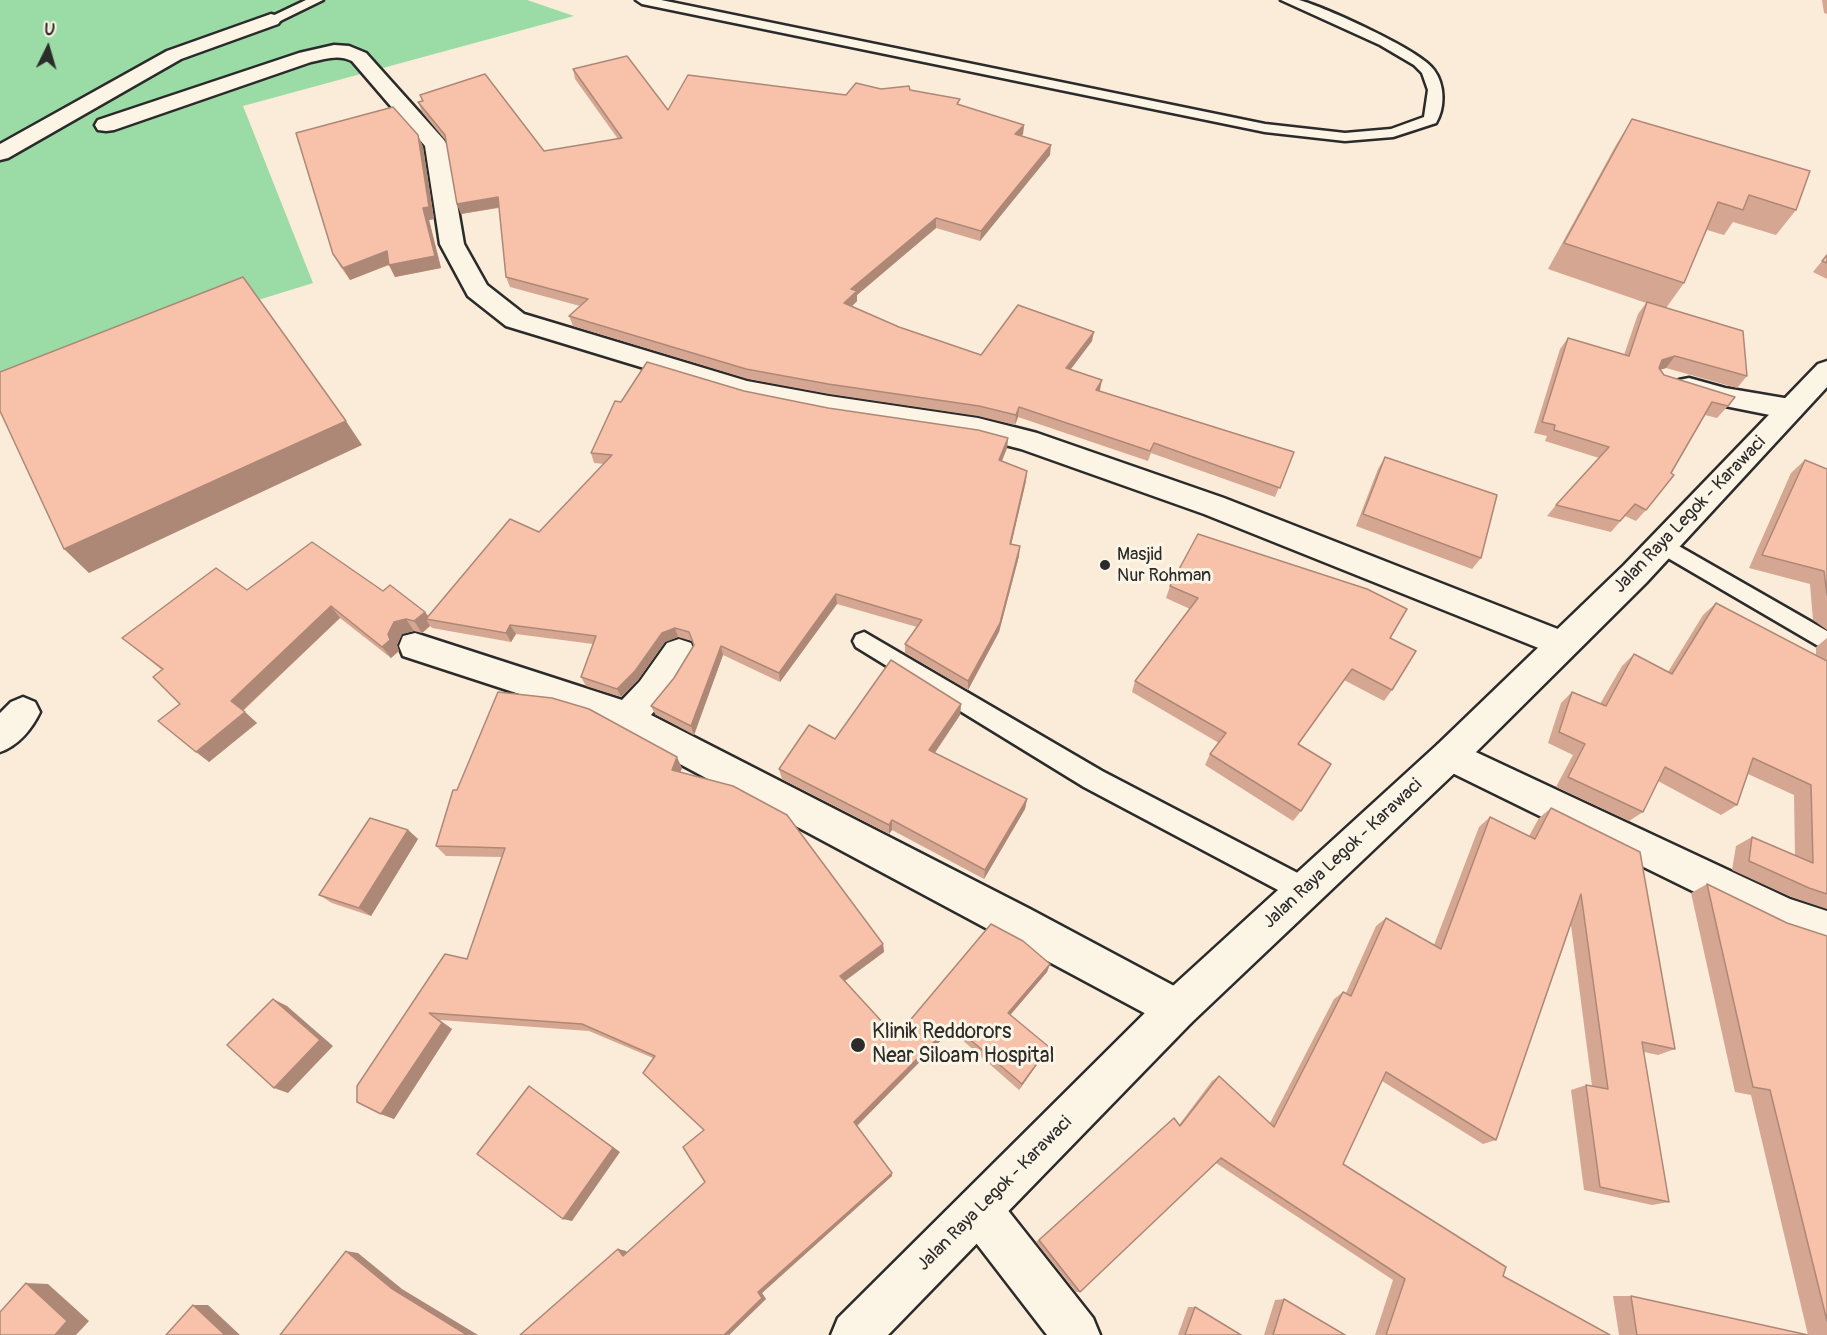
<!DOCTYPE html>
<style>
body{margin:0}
#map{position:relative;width:1827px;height:1335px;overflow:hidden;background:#fbebd9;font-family:Pangolin,sans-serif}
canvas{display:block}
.north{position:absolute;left:18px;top:18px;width:60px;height:60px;-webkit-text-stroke:4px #fcf5e5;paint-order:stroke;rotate:5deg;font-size:16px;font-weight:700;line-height:24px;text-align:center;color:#2b2b2b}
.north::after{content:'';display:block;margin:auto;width:21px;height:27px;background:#2b2b2b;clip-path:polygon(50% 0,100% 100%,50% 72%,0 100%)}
</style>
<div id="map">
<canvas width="1827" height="1335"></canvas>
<div class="north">U</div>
</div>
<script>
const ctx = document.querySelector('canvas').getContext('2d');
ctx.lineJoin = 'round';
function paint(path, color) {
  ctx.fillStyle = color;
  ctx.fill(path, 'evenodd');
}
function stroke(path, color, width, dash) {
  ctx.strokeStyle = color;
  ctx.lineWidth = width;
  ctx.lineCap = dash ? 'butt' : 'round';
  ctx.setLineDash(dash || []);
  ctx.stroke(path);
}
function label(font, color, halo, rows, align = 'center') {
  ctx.font = font + ' Pangolin,sans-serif';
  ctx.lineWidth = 6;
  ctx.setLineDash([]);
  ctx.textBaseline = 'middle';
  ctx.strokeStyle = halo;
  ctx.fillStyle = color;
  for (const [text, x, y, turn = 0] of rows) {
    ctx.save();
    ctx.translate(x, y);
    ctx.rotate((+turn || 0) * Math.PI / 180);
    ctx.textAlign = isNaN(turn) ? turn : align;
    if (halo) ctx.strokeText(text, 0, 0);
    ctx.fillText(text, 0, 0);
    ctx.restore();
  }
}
const green = new Path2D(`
 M 0,0 L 527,0 L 574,16 L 243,106 L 313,283 L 0,380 Z`);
const lane = new Path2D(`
 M 306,0 L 323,0 L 276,23 L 271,24 L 264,20 Z
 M 636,0 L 661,0 L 1265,124 L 1345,133 L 1391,129 L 1424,117 L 1428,90 L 1422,73 L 1414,65 L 1380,45 L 1281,0 C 1286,0 1293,0 1299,0 C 1324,7 1421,50 1434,70 C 1445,85 1445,108 1436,123 L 1393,137 L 1345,141 L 1265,132 L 642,4 Z
 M 1663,537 L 1827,631 L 1827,651 L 1656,551 L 1653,545 L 1656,539 Z
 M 864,632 L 1102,771 L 1313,881 L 1317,890 L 1313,899 L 1304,902 L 1295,899 L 1084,787 L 856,647 L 853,641 L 856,635 Z`);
const street = new Path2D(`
 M 271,14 L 278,16 L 281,20 L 278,24 L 181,59 L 8,158 L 0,160 L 0,144 L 167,51 Z
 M 334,45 L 349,46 L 366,53 L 444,140 L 447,145 L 464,244 L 487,285 L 524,314 L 747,381 L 829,396 L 978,418 L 1037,433 L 1224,498 L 1573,635 L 1578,644 L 1573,653 L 1562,657 L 1551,653 L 1204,514 L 1021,449 L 978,438 L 829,416 L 746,399 L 506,326 L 468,296 L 440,244 L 425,146 L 352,61 C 338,54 326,59 311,62 L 114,130 L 106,131 L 98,130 L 95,125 L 98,120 L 299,53 Z
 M 1689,378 L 1725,388 L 1790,399 L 1800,402 L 1804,409 L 1800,416 L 1790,419 L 1725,406 L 1679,394 L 1675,387 L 1679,380 Z
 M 415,633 L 622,700 L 640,681 L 667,643 L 679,639 L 691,643 L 695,653 C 684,675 668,697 651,715 L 1030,909 L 1191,995 L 1197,1009 L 1191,1023 L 1177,1029 L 1163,1023 L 596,719 L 403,656 L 399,646 L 403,636 Z
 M 23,697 L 35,702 L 40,712 C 32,729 18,746 0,752 L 0,713 L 11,702 Z
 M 1450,740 L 1790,899 L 1827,911 L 1827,949 L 1770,929 L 1438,766 L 1433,755 L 1438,744 Z
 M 979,1188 L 995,1194 L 1093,1318 L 1100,1335 L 1047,1335 L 963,1226 L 957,1210 L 963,1194 Z`);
const primary = new Path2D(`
 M 1827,361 L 1827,387 L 1646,583 L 1462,766 L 1191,1023 L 888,1335 L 831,1335 L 838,1318 L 1163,995 L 1438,744 L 1624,565 L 1818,364 Z`);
const wall = new Path2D(`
 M 1822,0 L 1827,0 L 1827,14 L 1824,13 Z
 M 573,69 L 668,110 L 846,95 L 881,89 L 910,90 L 1024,125 L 1023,134 L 1022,136 L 1050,155 L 980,241 L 936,228 L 857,295 L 857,301 L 852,306 L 899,327 L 981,355 L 1092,341 L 1071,369 L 1100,391 L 1294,452 L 1275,497 L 1151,453 L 1148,461 L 1018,417 L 1015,425 L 978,416 L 829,394 L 748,379 L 573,326 L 569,316 L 580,306 L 510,287 L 506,277 L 499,208 L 461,214 L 457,204 L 446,141 L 422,112 L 418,102 L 422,101 L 420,95 L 544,151 L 618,139 L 575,79 Z
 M 1632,119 L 1796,210 L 1776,235 L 1733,222 L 1724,235 L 1707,230 L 1684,283 L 1666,308 L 1747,376 L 1737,388 L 1666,368 L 1660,370 L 1664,375 L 1728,406 L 1717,418 L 1705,415 L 1646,510 L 1636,521 L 1625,516 L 1611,532 L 1547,516 L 1556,505 L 1599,458 L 1545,441 L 1547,436 L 1534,433 L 1560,349 L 1568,338 L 1624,355 L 1638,314 L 1646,303 L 1548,269 L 1616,145 Z
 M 418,135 L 423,147 L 434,219 L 429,220 L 441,268 L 395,277 L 389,265 L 350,280 L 340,266 L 333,254 Z
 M 1827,255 L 1827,279 L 1813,272 Z
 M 744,391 L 828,408 L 1008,438 L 1007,448 L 1002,461 L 1026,481 L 1011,544 L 1019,556 L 999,632 L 968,690 L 905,653 L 905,644 L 917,627 L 837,604 L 780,682 L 723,655 L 694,735 L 655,714 L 651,706 L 674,678 L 694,646 L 692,641 L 678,637 L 665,642 L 638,680 L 621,697 L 586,686 L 581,677 L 593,644 L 516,634 L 511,642 L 432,628 L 430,626 L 422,633 L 414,631 L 402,634 L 397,645 L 399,651 L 391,658 L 340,618 L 243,711 L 257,723 L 209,762 L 162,670 L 122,638 L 247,590 L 383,591 L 425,612 L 428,616 L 539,532 L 604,464 L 594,463 L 591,453 L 621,402 Z
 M 1385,457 L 1481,558 L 1472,569 L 1356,526 L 1378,469 Z
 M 1805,460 L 1827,469 L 1827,630 L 1813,620 L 1810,584 L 1749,568 L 1791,473 Z
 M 1170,586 L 1390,638 L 1392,690 L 1384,701 L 1344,680 L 1299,744 L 1301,811 L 1293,821 L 1205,765 L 1210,754 L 1219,743 L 1132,692 L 1135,681 L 1190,609 L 1166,598 Z
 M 1716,603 L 1816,655 L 1816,647 L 1827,638 L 1827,909 L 1791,897 L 1732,870 L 1736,846 L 1752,837 L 1795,855 L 1794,795 L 1748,774 L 1737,805 L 1721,815 L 1658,781 L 1643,812 L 1629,821 L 1556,787 L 1573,755 L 1548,743 L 1561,703 L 1572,692 L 1600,704 L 1622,666 L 1634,654 L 1668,672 L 1703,615 Z
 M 961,704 L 960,715 L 935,753 L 1027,799 L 1025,809 L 984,879 L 892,830 L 889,834 L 782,779 L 779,769 L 835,739 Z
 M 682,768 L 680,772 L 883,944 L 884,952 L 845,981 L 896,1037 L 1050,964 L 1047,972 L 1010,1015 L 1049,1047 L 1045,1053 L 1019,1090 L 951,1030 L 857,1125 L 892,1176 L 762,1293 L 766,1299 L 729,1335 L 520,1335 L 618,1249 L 626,1251 L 627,1253 L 705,1182 L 704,1130 L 653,1058 L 589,1031 L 440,1020 L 452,1029 L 394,1119 L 381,1114 L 357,1102 L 467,959 L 502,857 L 446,856 L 436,846 Z
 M 1551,808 L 1675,1049 L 1658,1055 L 1644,1052 L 1669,1202 L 1652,1205 L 1584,1190 L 1571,1090 L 1586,1085 L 1592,1086 L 1571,925 L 1496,1140 L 1483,1144 L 1382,1081 L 1343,1164 L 1503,1276 L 1610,1335 L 1375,1335 L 1393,1280 L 1216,1163 L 1080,1292 L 1076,1292 L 1036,1242 L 1168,1123 L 1174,1118 L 1179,1125 L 1212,1081 L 1219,1076 L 1270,1123 L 1334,999 L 1343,992 L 1346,993 L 1376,926 L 1386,918 L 1434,945 L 1479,827 L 1490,817 L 1529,836 L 1539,818 Z
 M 408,830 L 418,839 L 371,916 L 332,903 L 319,895 Z
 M 1707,884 L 1787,923 L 1827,936 L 1827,1335 L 1619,1335 L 1613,1296 L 1631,1296 L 1808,1335 L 1751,1095 L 1735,1092 L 1691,893 Z
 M 1284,1299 L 1345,1335 L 1264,1335 L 1275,1300 Z
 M 1188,1307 L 1195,1307 L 1241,1335 L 1178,1335 Z`);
const shadedWall = new Path2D(`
 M 1024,125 L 1023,134 L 1015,144 L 1015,134 Z
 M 418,135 L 423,147 L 434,219 L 429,220 L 441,268 L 395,277 L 389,265 L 423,208 Z
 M 1051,145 L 1050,155 L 980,241 L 981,231 Z
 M 498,197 L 501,207 L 461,214 L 457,204 Z
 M 936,218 L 936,228 L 857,295 L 857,301 L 845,313 L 844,303 L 851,289 Z
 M 387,251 L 393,263 L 350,280 L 343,268 Z
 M 1094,332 L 1092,341 L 1064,378 L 1066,368 Z
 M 1675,356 L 1666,368 L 1653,372 L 1662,360 Z
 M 1102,380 L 1100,390 L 1095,399 L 1096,390 Z
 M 1019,407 L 1018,417 L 1015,425 L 1016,415 Z
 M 346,421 L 362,445 L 89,573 L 64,549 Z
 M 1008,438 L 1007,448 L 998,470 L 999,460 Z
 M 1027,471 L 1026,481 L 1009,554 L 1010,544 Z
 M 1020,546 L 1019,556 L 999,632 L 968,690 L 968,681 Z
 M 836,594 L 837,604 L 780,682 L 779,673 Z
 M 331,606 L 340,618 L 242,711 L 231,701 Z
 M 425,612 L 431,620 L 426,619 L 430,626 L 422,633 L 414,621 Z
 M 406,619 L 414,631 L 402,634 L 397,645 L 399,651 L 391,658 L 382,647 L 394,622 Z
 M 510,625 L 516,634 L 511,642 L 506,633 Z
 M 675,628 L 678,637 L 665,642 L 638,680 L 621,697 L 617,689 L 662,633 Z
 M 721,646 L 723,655 L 694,735 L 691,726 Z
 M 961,704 L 960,715 L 929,761 L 929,750 Z
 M 245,712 L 257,723 L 209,762 L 196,752 Z
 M 677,757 L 682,768 L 677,781 L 672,770 Z
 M 1027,799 L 1025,809 L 984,879 L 985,870 Z
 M 892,820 L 892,830 L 889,834 L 889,825 Z
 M 408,830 L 418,839 L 371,916 L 359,908 Z
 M 883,944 L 884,952 L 842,983 L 840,976 Z
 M 1050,964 L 1047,972 L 1006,1020 L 1008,1013 Z
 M 273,999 L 287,1006 L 333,1046 L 288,1093 L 274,1088 Z
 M 429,1013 L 452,1029 L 394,1119 L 381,1114 Z
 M 952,1024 L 951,1030 L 856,1127 L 854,1122 Z
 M 1049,1047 L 1045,1053 L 1019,1090 L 1022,1084 Z
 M 529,1086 L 620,1152 L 572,1221 L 563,1219 Z
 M 892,1173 L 892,1176 L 762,1293 L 766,1299 L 729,1335 L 724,1335 L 758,1292 Z
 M 618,1249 L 626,1251 L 630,1258 L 623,1256 Z
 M 346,1251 L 358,1253 L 402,1289 L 478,1335 L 467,1335 L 391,1288 Z
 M 26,1283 L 48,1284 L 89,1321 L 76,1335 L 55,1335 Z
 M 193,1305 L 208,1305 L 240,1335 L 225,1335 Z`);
const building = new Path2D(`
 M 627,56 L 668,110 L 688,75 L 846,95 L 856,83 L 881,89 L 909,86 L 910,90 L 960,99 L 957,104 L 1024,125 L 1015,134 L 1051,145 L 981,231 L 936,218 L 851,289 L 857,291 L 844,303 L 899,327 L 981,355 L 1018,305 L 1094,332 L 1066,368 L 1102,380 L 1096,390 L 1294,452 L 1280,488 L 1154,443 L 1150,451 L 1019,407 L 1016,415 L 979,406 L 828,384 L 746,369 L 569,316 L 588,299 L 506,277 L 498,197 L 457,204 L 445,135 L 418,102 L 423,101 L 420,95 L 485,74 L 544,151 L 622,138 L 573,69 Z
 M 393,107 L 418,135 L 429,207 L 423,208 L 435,256 L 389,265 L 387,251 L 343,268 L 333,254 L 296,133 Z
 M 1632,119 L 1810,171 L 1796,210 L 1749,195 L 1743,210 L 1718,202 L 1684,283 L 1564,243 Z
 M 1827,255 L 1827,263 L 1822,261 Z
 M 243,277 L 346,421 L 64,549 L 0,411 L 0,372 Z
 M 1647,302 L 1743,331 L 1747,376 L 1675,356 L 1662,360 L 1659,368 L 1664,375 L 1735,397 L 1728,406 L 1712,402 L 1671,473 L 1674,475 L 1646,510 L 1635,504 L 1620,521 L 1556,505 L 1609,447 L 1554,430 L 1555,425 L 1542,422 L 1568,338 L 1629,356 Z
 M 647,362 L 744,391 L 828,408 L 978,430 L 1008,438 L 999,460 L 1027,471 L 1010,544 L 1020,546 L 1000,623 L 968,681 L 905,644 L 922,620 L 836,594 L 779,673 L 721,646 L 691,726 L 651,706 L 674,678 L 694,645 L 689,632 L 675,628 L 662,633 L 635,671 L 617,689 L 581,677 L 596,636 L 510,625 L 506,633 L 426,619 L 510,519 L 539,532 L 612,455 L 591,453 L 615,401 L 621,402 Z
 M 1385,457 L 1497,495 L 1481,558 L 1363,514 Z
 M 1805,460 L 1827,469 L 1827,595 L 1824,571 L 1762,555 Z
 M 1198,534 L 1367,589 L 1407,609 L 1390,638 L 1416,651 L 1392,690 L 1352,669 L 1298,744 L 1331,764 L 1301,811 L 1210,754 L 1226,733 L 1135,681 L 1198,598 L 1170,586 Z
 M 312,542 L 383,591 L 390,585 L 425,612 L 414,621 L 406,619 L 394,622 L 388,634 L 390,640 L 382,647 L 331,606 L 231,701 L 245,712 L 196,752 L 158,721 L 180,704 L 153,677 L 163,669 L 122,638 L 216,568 L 247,590 Z
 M 1716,603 L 1827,661 L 1827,894 L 1809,888 L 1749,861 L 1752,837 L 1813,863 L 1811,785 L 1753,758 L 1737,805 L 1665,767 L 1643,812 L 1568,777 L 1585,744 L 1559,732 L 1572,692 L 1606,706 L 1634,654 L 1672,674 Z
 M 891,660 L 961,704 L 929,750 L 1027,799 L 985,870 L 892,820 L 889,825 L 779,769 L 809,725 L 835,739 Z
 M 498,692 L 552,698 L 589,709 L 677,757 L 672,770 L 733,786 L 787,815 L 883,944 L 840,976 L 896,1037 L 991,924 L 1023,941 L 1050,964 L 1008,1013 L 1049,1047 L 1022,1084 L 952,1024 L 854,1122 L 892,1173 L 758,1292 L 762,1298 L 724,1335 L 520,1335 L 618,1249 L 623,1256 L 705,1182 L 683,1147 L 704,1130 L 643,1073 L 655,1056 L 582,1024 L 429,1013 L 442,1023 L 381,1114 L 357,1102 L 357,1086 L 445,954 L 467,959 L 505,848 L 436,846 L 453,790 L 457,790 Z
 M 1551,808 L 1640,852 L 1675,1049 L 1642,1042 L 1669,1202 L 1600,1187 L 1586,1085 L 1608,1089 L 1581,894 L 1496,1140 L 1386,1072 L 1343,1164 L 1506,1267 L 1503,1276 L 1610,1335 L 1386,1335 L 1405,1279 L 1221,1158 L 1080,1292 L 1039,1240 L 1174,1118 L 1180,1126 L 1219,1076 L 1274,1127 L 1343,992 L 1351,996 L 1386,918 L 1441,949 L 1490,817 L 1535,839 Z
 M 370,818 L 408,830 L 359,908 L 319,895 Z
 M 1707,884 L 1787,923 L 1827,936 L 1827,1321 L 1770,1090 L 1753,1087 Z
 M 273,999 L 320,1040 L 274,1088 L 227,1045 Z
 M 529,1086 L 613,1148 L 563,1219 L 477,1154 Z
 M 346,1251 L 391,1288 L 467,1335 L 280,1335 Z
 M 26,1283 L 67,1321 L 55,1335 L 0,1335 L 0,1312 Z
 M 1631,1296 L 1808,1335 L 1637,1335 Z
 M 1284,1299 L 1345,1335 L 1273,1335 Z
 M 193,1305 L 225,1335 L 166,1335 Z
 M 1195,1307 L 1241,1335 L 1185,1335 Z`);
const markers = [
 [1105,565,6,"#2b2b2b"],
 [858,1045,8,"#2b2b2b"]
];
const streetNames = [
 ["Jalan Raya Legok - Karawaci",1690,515,-46],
 ["Jalan Raya Legok - Karawaci",1343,854,-43],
 ["Jalan Raya Legok - Karawaci",995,1194,-45]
];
const poiNames = [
 ["Masjid",1117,555],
 ["Nur Rohman",1117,576]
];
const nearPoinames = [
 ["Klinik Reddorors",872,1033],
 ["Near Siloam Hospital",872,1057]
];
paint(green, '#9bdba5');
stroke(lane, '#2b2b2b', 5);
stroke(street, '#2b2b2b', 5);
stroke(primary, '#2b2b2b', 5);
paint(lane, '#fcf5e5');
paint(street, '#fcf5e5');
paint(primary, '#fcf5e5');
paint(wall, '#d5a792');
paint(shadedWall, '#ae8877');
paint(building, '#f8c2aa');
stroke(building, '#ae8877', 1.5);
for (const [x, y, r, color] of markers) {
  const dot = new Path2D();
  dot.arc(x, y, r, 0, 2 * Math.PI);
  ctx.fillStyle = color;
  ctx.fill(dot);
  stroke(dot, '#fcf5e5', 2);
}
label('18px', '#2b2b2b', '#fcf5e5', streetNames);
label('18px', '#2b2b2b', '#fcf5e5', poiNames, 'left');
label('21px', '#2b2b2b', '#fcf5e5', nearPoinames, 'left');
</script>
